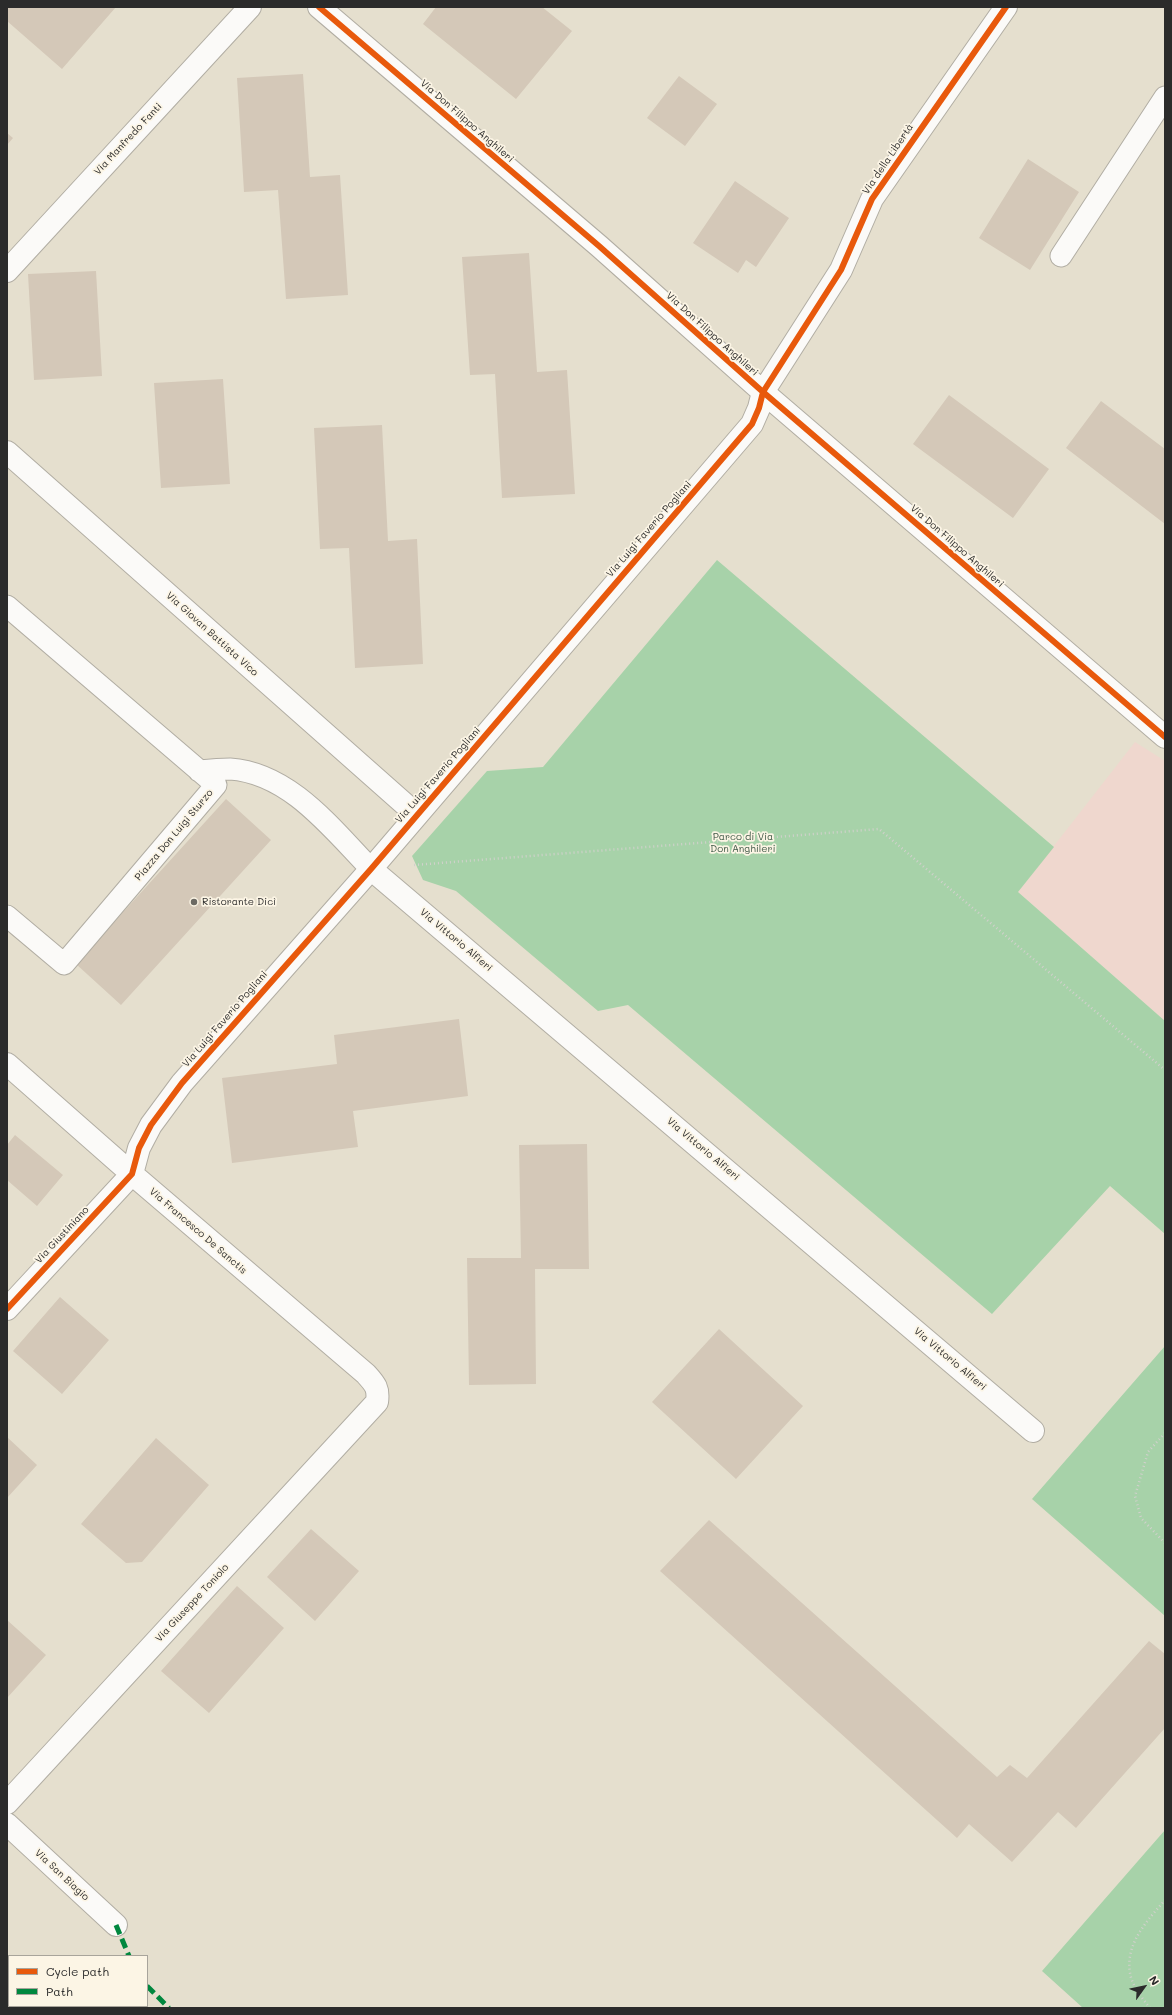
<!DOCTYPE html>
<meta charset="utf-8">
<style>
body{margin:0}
#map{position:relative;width:1172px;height:2015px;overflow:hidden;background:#e5dfce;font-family:Mali,sans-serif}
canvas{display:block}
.frame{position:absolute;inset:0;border:8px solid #2b2b2b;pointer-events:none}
.legend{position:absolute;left:8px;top:1955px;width:140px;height:52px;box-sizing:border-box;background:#fcf5e5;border:1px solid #a8a49b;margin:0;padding:5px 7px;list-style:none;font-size:12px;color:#2b2b2b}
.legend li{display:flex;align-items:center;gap:8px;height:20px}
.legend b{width:20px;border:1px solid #a8a49b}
.north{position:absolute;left:1124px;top:1967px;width:40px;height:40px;-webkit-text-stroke:3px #fcf5e5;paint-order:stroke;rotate:57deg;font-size:11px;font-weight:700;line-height:16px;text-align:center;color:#2b2b2b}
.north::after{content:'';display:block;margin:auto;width:14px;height:18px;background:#2b2b2b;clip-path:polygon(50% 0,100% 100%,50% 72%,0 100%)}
</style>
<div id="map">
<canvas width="1172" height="2015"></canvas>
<div class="frame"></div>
<ul class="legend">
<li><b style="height:5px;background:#e8590c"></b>Cycle path</li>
<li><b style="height:5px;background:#00873e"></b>Path</li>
</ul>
<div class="north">N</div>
</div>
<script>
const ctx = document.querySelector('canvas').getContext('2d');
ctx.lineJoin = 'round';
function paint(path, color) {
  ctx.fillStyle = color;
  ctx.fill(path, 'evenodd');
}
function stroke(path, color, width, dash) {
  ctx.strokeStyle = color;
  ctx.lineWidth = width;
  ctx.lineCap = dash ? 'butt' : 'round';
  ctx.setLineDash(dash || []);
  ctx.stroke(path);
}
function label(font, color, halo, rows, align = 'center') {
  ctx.font = font + ' Mali,sans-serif';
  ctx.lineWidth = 3.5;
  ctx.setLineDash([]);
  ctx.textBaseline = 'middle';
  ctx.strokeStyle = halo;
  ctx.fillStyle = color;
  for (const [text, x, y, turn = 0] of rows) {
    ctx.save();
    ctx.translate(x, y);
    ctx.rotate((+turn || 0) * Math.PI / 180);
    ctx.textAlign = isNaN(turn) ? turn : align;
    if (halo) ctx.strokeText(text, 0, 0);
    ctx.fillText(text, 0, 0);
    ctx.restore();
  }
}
const built = new Path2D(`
 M 1135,742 L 1165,761 L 1165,1021 L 1018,892 Z`);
const green = new Path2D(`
 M 717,560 L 1054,847 L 1018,892 L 1165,1021 L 1165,1234 L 1110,1186 L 992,1314 L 628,1005 L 598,1011 L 456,891 L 423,880 L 412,856 L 487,771 L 543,767 Z
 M 1165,1346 L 1165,1616 L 1032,1499 Z
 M 1165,1830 L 1165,2008 L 1083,2008 L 1042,1971 Z`);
const building = new Path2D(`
 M 7,7 L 116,7 L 62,69 L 7,21 Z
 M 436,7 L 542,7 L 572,31 L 516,99 L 423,24 Z
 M 303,74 L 310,177 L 340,175 L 348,295 L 286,299 L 278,190 L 244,192 L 237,78 Z
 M 679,76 L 717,104 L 685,146 L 647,118 Z
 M 7,133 L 13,138 L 7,145 Z
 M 1028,159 L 1079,192 L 1030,270 L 979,238 Z
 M 735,181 L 789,218 L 756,267 L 746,260 L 738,273 L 693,243 Z
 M 529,253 L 537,372 L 567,370 L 575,494 L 502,498 L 495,374 L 470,375 L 462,257 Z
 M 96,271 L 102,376 L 34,380 L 28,274 Z
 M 223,379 L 230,484 L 161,488 L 154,383 Z
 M 949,395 L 1049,469 L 1013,518 L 913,444 Z
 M 1101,401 L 1165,449 L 1165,524 L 1066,448 Z
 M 382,425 L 388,541 L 417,539 L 423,664 L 355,668 L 349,548 L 320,549 L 314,428 Z
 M 226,799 L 271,840 L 121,1005 L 76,964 Z
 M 459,1019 L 468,1096 L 353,1111 L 358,1147 L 232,1163 L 222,1078 L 337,1064 L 334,1035 Z
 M 15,1135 L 63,1175 L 37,1206 L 7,1180 L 7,1145 Z
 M 587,1144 L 589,1269 L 535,1269 L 536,1384 L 469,1385 L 467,1258 L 521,1258 L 519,1145 Z
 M 60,1297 L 109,1340 L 62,1394 L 13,1351 Z
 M 719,1329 L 803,1406 L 736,1479 L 652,1402 Z
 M 7,1437 L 37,1465 L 7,1498 Z
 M 156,1438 L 209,1485 L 142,1562 L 126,1563 L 81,1524 Z
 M 709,1520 L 997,1777 L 1010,1765 L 1027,1778 L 1149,1641 L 1165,1654 L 1165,1728 L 1076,1828 L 1058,1812 L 1012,1862 L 969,1824 L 957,1838 L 660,1571 Z
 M 311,1529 L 359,1571 L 315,1621 L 267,1577 Z
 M 237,1586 L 284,1628 L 209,1713 L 161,1671 Z
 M 7,1620 L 46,1655 L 7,1698 Z`);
const path = new Path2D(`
 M 414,865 L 879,829 L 1165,1070
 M 1165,1433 L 1148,1452 L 1135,1496 L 1141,1518 L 1165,1543
 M 1150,2008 C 1142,1998 1132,1986 1130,1973 C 1125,1943 1148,1920 1165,1900`);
const service = new Path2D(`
 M 1061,256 L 1165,97
 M 7,606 L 216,785 L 64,964 L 7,916
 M 199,771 C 209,770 220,769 230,769 C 290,773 332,829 371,869`);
const minor = new Path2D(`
 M 319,7 L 599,246 L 763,392 L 1165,737
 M 7,271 L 250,7
 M 7,452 L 417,815
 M 371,869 L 1033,1431
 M 7,1064 L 132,1174 L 366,1374 C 375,1384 379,1388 377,1402 L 7,1803
 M 7,1309 L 132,1174 L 139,1148 L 151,1125 L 182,1083 L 371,869 L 752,424 L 759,408 L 763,392 L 841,270 L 872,199 L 1006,7
 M 7,1824 L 116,1925`);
const quiet = new Path2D(`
 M 116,1925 L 129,1956
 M 147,1986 L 169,2008`);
const cycleway = new Path2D(`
 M 319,7 L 599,246 L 763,392 L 1165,737
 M 7,1309 L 132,1174 L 139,1148 L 151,1125 L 182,1083 L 371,869 L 752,424 L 759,408 L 763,392 L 841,270 L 872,199 L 1006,7`);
const markers = [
 [194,902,4,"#6c6a64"]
];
const streetNames = [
 ["Via Don Filippo Anghileri",467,121,41],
 ["Via Manfredo Fanti",128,139,-47],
 ["Via della Libertà",888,159,-56],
 ["Via Don Filippo Anghileri",712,334,42],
 ["Via Luigi Faverio Pogliani",649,529,-49],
 ["Via Don Filippo Anghileri",957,546,41],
 ["Via Giovan Battista Vico",212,634,42],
 ["Via Luigi Faverio Pogliani",438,775,-49],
 ["Piazza Don Luigi Sturzo",174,835,-50],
 ["Via Vittorio Alfieri",456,940,40],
 ["Via Luigi Faverio Pogliani",225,1019,-49],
 ["Via Vittorio Alfieri",703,1149,40],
 ["Via Francesco De Sanctis",198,1231,41],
 ["Via Giustiniano",62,1235,-47],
 ["Via Vittorio Alfieri",950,1359,40],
 ["Via Giuseppe Toniolo",192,1603,-47],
 ["Via San Biagio",62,1875,43]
];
const parkNames = [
 ["Parco di Via",743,837],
 ["Don Anghileri",743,849]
];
const poiNames = [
 ["Ristorante Dicì",202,902]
];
paint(built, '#efd7ce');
paint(green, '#a7d2a9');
paint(building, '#d4c8b8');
stroke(service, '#b1ada3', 23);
stroke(minor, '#b1ada3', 24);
stroke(path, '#d1d1cc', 2.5, [1, 3]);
stroke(service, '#fbfaf8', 21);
stroke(minor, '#fbfaf8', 22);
stroke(quiet, '#00873e', 5, [10, 5]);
stroke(cycleway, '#e8590c', 6);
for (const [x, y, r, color] of markers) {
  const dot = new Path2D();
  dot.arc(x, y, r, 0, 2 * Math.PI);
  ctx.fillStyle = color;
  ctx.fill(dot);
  stroke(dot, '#fcf5e5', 1.5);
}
label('10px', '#2b2b2b', '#fcf5e5', streetNames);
label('10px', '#415a48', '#fcf5e5', parkNames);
label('10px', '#2b2b2b', '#fcf5e5', poiNames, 'left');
</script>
